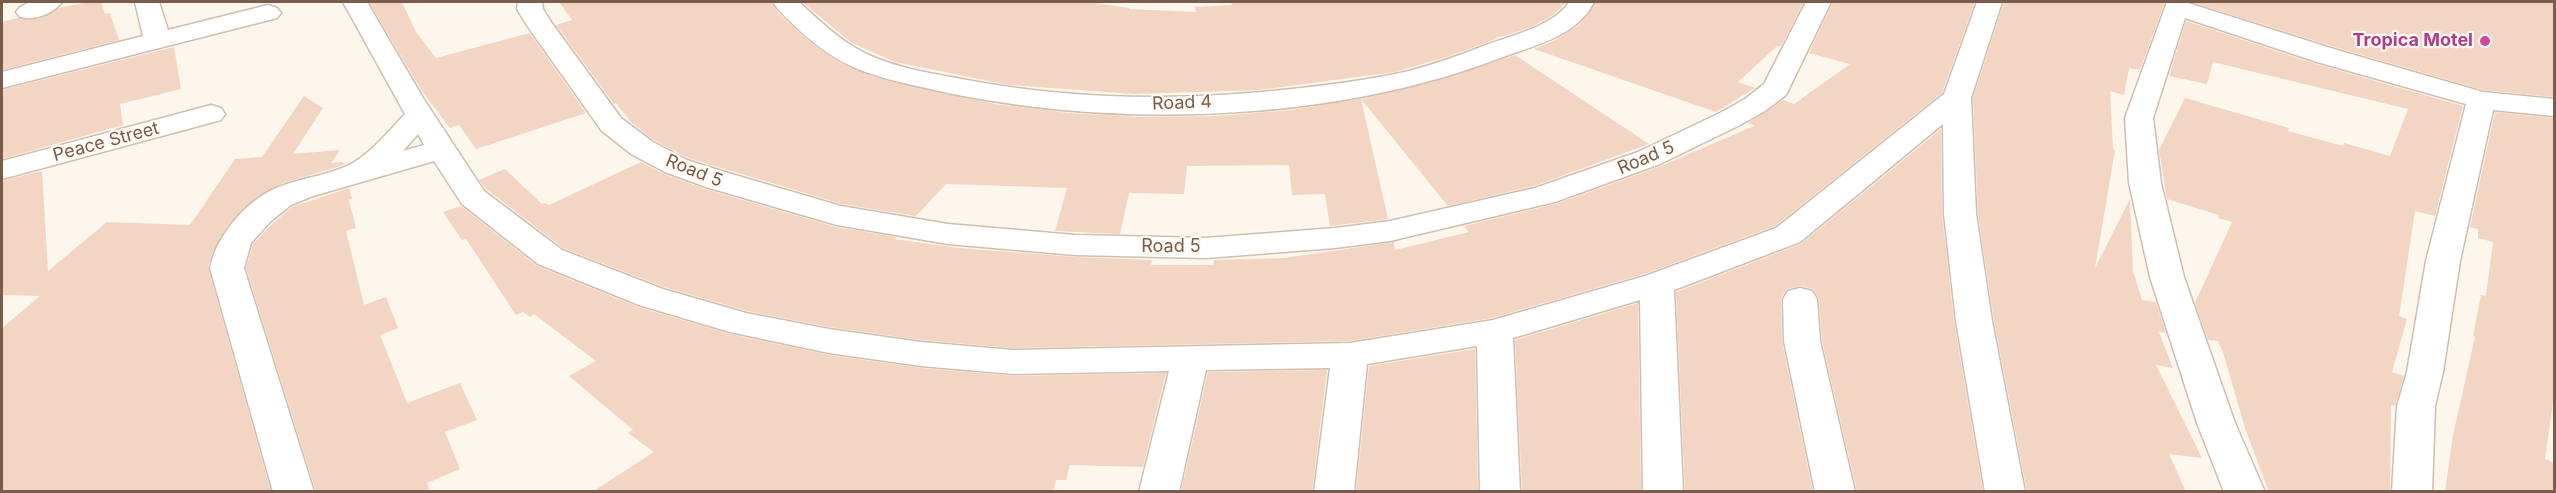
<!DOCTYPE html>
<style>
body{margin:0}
#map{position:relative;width:2556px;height:493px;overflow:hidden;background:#fdf6ec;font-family:Inter,sans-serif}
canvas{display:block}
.frame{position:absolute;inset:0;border:3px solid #7a5c4d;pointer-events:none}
</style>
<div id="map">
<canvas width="2556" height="493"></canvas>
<div class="frame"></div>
</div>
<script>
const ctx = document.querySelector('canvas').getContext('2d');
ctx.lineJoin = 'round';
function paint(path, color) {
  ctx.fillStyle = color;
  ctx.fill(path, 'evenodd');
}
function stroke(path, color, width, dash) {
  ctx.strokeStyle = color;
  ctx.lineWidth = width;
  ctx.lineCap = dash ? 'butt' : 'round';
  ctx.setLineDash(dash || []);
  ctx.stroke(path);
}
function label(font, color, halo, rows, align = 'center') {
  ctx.font = font + ' Inter,sans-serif';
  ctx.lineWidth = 4.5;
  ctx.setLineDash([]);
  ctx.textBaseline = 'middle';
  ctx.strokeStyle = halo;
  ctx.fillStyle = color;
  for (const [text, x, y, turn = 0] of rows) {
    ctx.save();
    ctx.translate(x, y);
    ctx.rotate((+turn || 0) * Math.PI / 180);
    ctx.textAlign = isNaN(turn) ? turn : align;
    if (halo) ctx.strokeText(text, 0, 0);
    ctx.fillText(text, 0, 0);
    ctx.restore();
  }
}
const building = new Path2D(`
 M 88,2 L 101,2 L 105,14 L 110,13 L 119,40 L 2,70 L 2,22 L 18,18 L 38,19 L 59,8 Z
 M 369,2 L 402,2 L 416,32 L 436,58 L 530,33 L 586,113 L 476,149 L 459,125 L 450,128 L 421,90 Z
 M 559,2 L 771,2 L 779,14 L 811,43 L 841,63 L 871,76 L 995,104 L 1068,113 L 1142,117 L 1217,116 L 1292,110 L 1366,98 L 1436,81 L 1515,55 L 1649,144 L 1534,186 L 1448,206 L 1361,99 L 1388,219 L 1330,226 L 1325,194 L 1292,195 L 1289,165 L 1187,166 L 1184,194 L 1129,193 L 1120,234 L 1055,231 L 1067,188 L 946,184 L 916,216 L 842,204 L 688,158 L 654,140 L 632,123 L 616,103 L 614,104 L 556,25 L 572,20 Z
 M 802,2 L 1089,2 L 1129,8 L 1129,9 L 1196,12 L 1195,7 L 1232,5 L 1231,2 L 1567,2 L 1553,15 L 1531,27 L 1501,37 L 1498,36 L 1496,39 L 1447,57 L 1395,72 L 1259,90 L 1134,94 L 1009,85 L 895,62 L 852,43 Z
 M 1596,2 L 1804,2 L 1781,46 L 1777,46 L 1738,82 L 1755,88 L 1716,112 L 1534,49 L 1556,40 L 1579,25 Z
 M 1833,2 L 1975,2 L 1942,93 L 1775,226 L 1644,274 L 1492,318 L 1350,341 L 1013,348 L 921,340 L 829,327 L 747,311 L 664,287 L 563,248 L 486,189 L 479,180 L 505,169 L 542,204 L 545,203 L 549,205 L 641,162 L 664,174 L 705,189 L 836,227 L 896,237 L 894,239 L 959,248 L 1075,257 L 1152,260 L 1151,265 L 1213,265 L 1214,260 L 1284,258 L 1394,242 L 1395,250 L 1469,232 L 1464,226 L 1556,204 L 1661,166 L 1754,126 L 1748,123 L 1783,100 L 1794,104 L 1850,64 L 1809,53 Z
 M 2004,2 L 2165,2 L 2140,70 L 2129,68 L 2124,95 L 2110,91 L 2113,149 L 2115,150 L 2095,268 L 2130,199 L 2133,271 L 2142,300 L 2156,302 L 2166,333 L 2159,332 L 2173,368 L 2156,365 L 2202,458 L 2169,454 L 2186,492 L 2027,492 L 1994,321 L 1978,214 L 1973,98 Z
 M 2191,2 L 2554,2 L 2554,97 L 2483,90 L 2338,48 Z
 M 2186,21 L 2316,64 L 2463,106 L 2435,216 L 2415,211 L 2399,316 L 2407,319 L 2392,372 L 2404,376 L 2395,406 L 2391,405 L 2390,492 L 2269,492 L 2245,428 L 2223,352 L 2218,341 L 2208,340 L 2195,303 L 2232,222 L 2218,218 L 2219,215 L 2167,199 L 2159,150 L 2185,98 L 2289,128 L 2288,131 L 2343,146 L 2344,143 L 2390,156 L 2408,109 L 2213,62 L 2207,84 L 2169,76 Z
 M 174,47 L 181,89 L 120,104 L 123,125 L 2,159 L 2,90 Z
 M 304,96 L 323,108 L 293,154 L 340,150 L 331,163 L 343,162 L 344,165 L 283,183 L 258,196 L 226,228 L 212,254 L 208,267 L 271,492 L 2,492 L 2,328 L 40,296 L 2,295 L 2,181 L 42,171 L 48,271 L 107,222 L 190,225 L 235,159 L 262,157 Z
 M 2495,112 L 2554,118 L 2554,395 L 2545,459 L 2554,463 L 2554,492 L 2445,492 L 2453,435 L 2475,337 L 2473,336 L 2481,295 L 2486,296 L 2493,242 L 2478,238 L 2478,229 L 2470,227 Z
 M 1941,129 L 1942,214 L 1954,321 L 1983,492 L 1857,492 L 1822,341 L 1819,299 L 1813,289 L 1801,286 L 1787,289 L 1781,298 L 1782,341 L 1813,492 L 1685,492 L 1676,292 L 1801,244 Z
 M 349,188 L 352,199 L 349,200 L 356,228 L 346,231 L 364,305 L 386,297 L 398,328 L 380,335 L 407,403 L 460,383 L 477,420 L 445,432 L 460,469 L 427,483 L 430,492 L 316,492 L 246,268 L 253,244 L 273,223 L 292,207 Z
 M 461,206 L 537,266 L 638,307 L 730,334 L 829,355 L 921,368 L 1013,376 L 1166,373 L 1143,467 L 1070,465 L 1066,480 L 1056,480 L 1053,492 L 592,492 L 654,452 L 628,433 L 633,430 L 569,376 L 596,361 L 534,314 L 530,317 L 523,312 L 516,315 L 466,239 L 462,240 L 443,212 Z
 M 1638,303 L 1641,492 L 1522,492 L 1515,340 Z
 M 1475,349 L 1478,492 L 1356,492 L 1369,366 Z
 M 1327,370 L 1312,492 L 1181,492 L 1208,372 Z`);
const minor = new Path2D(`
 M 30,2 L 62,2 C 53,14 34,21 20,17 L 16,12 L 20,7 Z
 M 135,2 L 159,2 L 168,30 L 268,5 L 277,8 L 281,13 L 277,18 L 2,88 L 2,72 L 143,36 Z
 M 343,2 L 367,2 L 423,98 L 484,191 L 562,250 L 663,289 L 746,313 L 829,329 L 921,342 L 1013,350 L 1350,343 L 1493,320 L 1645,276 L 1776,228 L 1944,94 L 1977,2 L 2002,2 L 1971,98 L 1972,120 L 1976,214 L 1992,321 L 2025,492 L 1985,492 L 1956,321 L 1944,214 L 1943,124 L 1800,242 L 1674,290 L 1683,492 L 1643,492 L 1640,300 L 1513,338 L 1520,492 L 1480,492 L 1477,346 L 1367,364 L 1354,492 L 1314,492 L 1330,368 L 1206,370 L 1179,492 L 1139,492 L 1169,371 L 1013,374 L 921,366 L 829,353 L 730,332 L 639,305 L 538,264 L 462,204 L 434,161 L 313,196 L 291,205 L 271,221 L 251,243 L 244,268 L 314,492 L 273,492 L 210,268 C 217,233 250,196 284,185 C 306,177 330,175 351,164 C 372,152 388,132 405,114 ZM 418,134 L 424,145 L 403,151 Z
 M 518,2 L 542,2 L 543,9 L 551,22 L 621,118 L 653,142 L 687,160 L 728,173 L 841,206 L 948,224 L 1075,235 L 1206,238 L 1335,228 L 1390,221 L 1535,188 L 1638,152 L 1720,113 L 1745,99 L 1764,84 L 1806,2 L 1831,2 L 1786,95 L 1765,111 L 1740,125 L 1660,164 L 1555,202 L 1390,241 L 1335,248 L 1206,258 L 1075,255 L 948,244 L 837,225 L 706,187 L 665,172 L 631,154 L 601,130 L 526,24 L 517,9 Z
 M 773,2 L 799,2 C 821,22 843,44 871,56 C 901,69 935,74 967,80 C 1077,101 1191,101 1301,88 C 1337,84 1374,79 1409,71 C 1435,64 1461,55 1486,45 C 1510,36 1556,25 1569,2 L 1594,2 C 1577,36 1536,45 1503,57 C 1330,124 1106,130 926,88 C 871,76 839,68 797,28 C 789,20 778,11 773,2 Z
 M 2167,2 L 2185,2 L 2337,50 L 2483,92 L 2554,99 L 2554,116 L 2493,110 L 2460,261 L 2443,372 L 2435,406 L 2432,492 L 2392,492 L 2397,406 L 2407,372 L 2426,261 L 2466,104 L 2317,62 L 2185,18 L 2153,118 L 2161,183 L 2184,277 L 2235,423 L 2265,492 L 2224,492 L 2197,423 L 2150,277 L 2129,183 L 2125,118 Z
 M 211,105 L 221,108 L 225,114 L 221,120 L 2,179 L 2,161 Z
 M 1800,288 L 1812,291 L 1817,299 L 1820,341 L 1855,492 L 1815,492 L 1784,341 L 1783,299 L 1788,291 Z`);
const markers = [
 [2485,41,6,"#d1479c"]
];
const hotelNames = [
 ["Tropica Motel",2473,41]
];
const streetNames = [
 ["Road 4",1182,103,-2],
 ["Peace Street",106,142,-15],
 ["Road 5",1646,158,-23],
 ["Road 5",694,171,22],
 ["Road 5",1171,247]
];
paint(building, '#f3d5c3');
stroke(minor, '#d1beb0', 3);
paint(minor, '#fff');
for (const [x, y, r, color] of markers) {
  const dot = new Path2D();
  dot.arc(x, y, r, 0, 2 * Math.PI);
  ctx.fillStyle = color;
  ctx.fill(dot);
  stroke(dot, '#fffaf3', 2);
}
label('bold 18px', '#b23c85', '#fffaf3', hotelNames, 'right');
label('18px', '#7a5c4d', '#fffaf3', streetNames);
</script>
